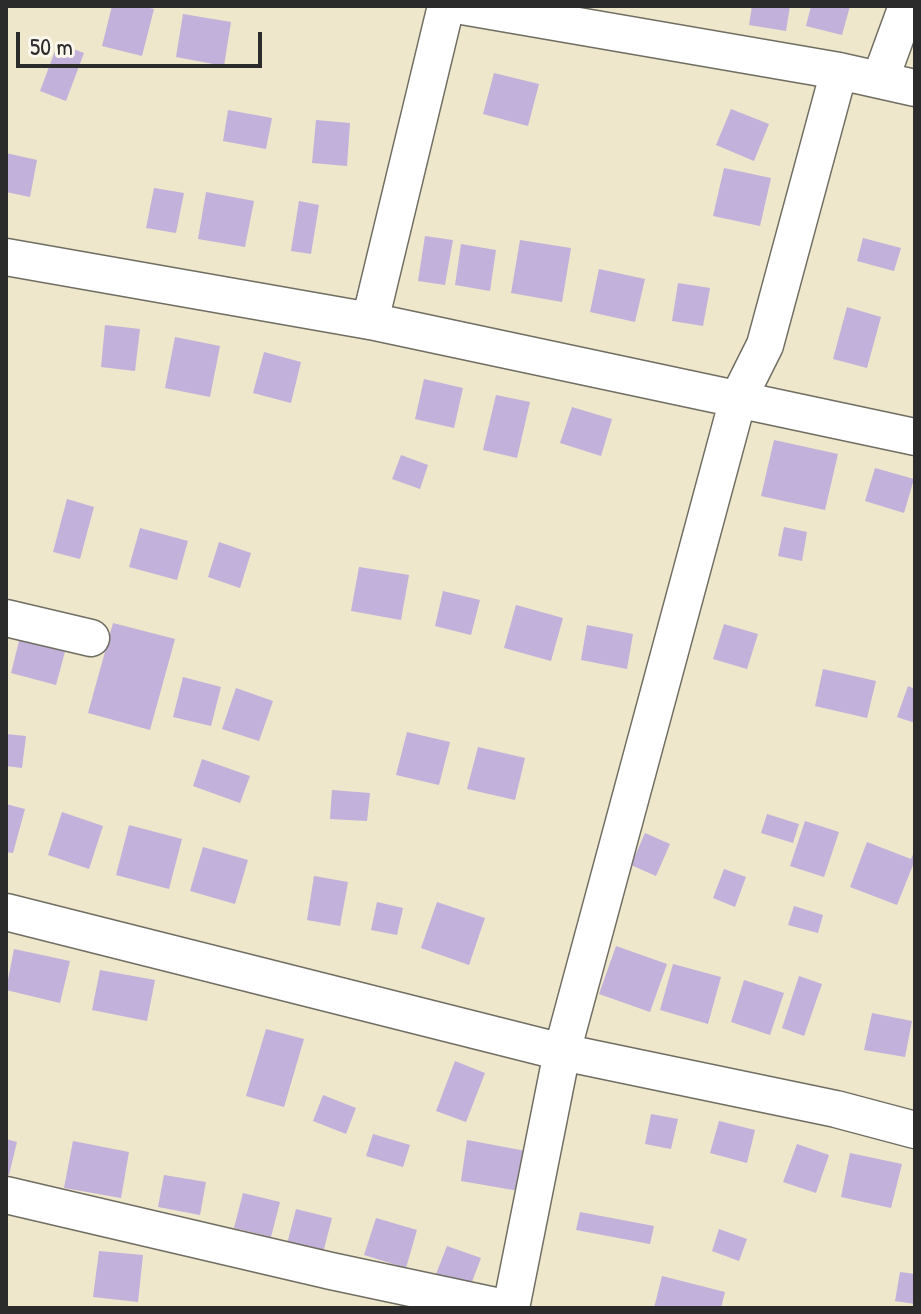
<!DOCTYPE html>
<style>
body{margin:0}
#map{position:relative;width:921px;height:1314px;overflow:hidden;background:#efe7cb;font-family:"Patrick Hand",sans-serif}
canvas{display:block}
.frame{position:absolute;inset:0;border:8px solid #2b2b2b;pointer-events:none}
.scale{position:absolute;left:16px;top:32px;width:246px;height:36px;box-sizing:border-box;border:4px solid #2b2b2b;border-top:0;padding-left:10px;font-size:24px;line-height:28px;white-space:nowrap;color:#2b2b2b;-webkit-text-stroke:6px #fbf7ec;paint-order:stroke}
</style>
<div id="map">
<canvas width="921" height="1314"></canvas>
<div class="frame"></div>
<div class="scale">50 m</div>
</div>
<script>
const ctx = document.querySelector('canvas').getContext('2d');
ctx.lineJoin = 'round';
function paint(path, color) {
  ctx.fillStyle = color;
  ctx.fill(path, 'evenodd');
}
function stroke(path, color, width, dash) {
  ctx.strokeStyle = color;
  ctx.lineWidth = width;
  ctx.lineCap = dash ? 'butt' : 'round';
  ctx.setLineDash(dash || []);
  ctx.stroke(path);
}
const building = new Path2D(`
 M 112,6 L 141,6 L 154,9 L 142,56 L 102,46 Z
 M 752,6 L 790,6 L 786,31 L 749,25 Z
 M 811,6 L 850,6 L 842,35 L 806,26 Z
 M 183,14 L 231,22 L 224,66 L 176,57 Z
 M 58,43 L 84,53 L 66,101 L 40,91 Z
 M 494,73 L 539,84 L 528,126 L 483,114 Z
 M 731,109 L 769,124 L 754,161 L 716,145 Z
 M 228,110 L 272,118 L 266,149 L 223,141 Z
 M 316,120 L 350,123 L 347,166 L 312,163 Z
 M 6,153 L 37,160 L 30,197 L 6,192 Z
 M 724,168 L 771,178 L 760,226 L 713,216 Z
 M 154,188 L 184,193 L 176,233 L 146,228 Z
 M 206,192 L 254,201 L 245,247 L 198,239 Z
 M 299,201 L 319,205 L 311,254 L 291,251 Z
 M 425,236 L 453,240 L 445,285 L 418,281 Z
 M 863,238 L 901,248 L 894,271 L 857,261 Z
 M 520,240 L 571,248 L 562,302 L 511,293 Z
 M 461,244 L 496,250 L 490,291 L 455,285 Z
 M 599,269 L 645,279 L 635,322 L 590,312 Z
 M 678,283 L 710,288 L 703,326 L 672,321 Z
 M 847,307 L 881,317 L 867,368 L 833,359 Z
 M 105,325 L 140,329 L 135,371 L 101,367 Z
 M 175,337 L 220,346 L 210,397 L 165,388 Z
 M 264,352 L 301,362 L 291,403 L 253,393 Z
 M 424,379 L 463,388 L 454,428 L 415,419 Z
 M 496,395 L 530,402 L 517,458 L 483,450 Z
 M 572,407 L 612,419 L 601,456 L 560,443 Z
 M 774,440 L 838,454 L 825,510 L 761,496 Z
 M 401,455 L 428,465 L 420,489 L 392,479 Z
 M 875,468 L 914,479 L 904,513 L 865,501 Z
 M 67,499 L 94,507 L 80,559 L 53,552 Z
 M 784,527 L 807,532 L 802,561 L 778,556 Z
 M 140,528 L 188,541 L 177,580 L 129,567 Z
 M 219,542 L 251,553 L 240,588 L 208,577 Z
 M 359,567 L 409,575 L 401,620 L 351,611 Z
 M 443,591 L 480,600 L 471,635 L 435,626 Z
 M 516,605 L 563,618 L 551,661 L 504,648 Z
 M 113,623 L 175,639 L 150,730 L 88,713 Z
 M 724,624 L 758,634 L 747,669 L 713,659 Z
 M 587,625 L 633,634 L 627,669 L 581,660 Z
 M 20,637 L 66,648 L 56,685 L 11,673 Z
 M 823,669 L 876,681 L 867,718 L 815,706 Z
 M 183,677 L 221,687 L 211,726 L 173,717 Z
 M 908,686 L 915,689 L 915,723 L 897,717 Z
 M 236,688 L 273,701 L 259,741 L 222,729 Z
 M 407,732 L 450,742 L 439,785 L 396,775 Z
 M 6,734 L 26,736 L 22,768 L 6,766 Z
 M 478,747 L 525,758 L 515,800 L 467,789 Z
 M 202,759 L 250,776 L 240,803 L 193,786 Z
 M 332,790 L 370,793 L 367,821 L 330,819 Z
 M 6,804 L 25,809 L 13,853 L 6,852 Z
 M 62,812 L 103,826 L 89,869 L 48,855 Z
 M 767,814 L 799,824 L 793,843 L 761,833 Z
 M 805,821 L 839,832 L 824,877 L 790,866 Z
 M 129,825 L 182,839 L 169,889 L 116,875 Z
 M 645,833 L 670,844 L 656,876 L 631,865 Z
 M 867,842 L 911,859 L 915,850 L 915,860 L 897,905 L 850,887 Z
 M 203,847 L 248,860 L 235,904 L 190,891 Z
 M 724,869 L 746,877 L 735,907 L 713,898 Z
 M 314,876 L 348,882 L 340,926 L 307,920 Z
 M 377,902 L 403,908 L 397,935 L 371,930 Z
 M 437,902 L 485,918 L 469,965 L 421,948 Z
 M 794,906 L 823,915 L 818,933 L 788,925 Z
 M 616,946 L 667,964 L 650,1012 L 599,994 Z
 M 14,949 L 70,961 L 60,1003 L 6,990 Z
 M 673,964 L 721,977 L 708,1024 L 660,1010 Z
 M 100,970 L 155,980 L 147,1021 L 92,1010 Z
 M 799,976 L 822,984 L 804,1036 L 782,1028 Z
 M 744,980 L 784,993 L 770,1035 L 731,1022 Z
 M 872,1013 L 912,1021 L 905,1057 L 864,1050 Z
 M 266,1029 L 304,1039 L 284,1107 L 246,1096 Z
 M 455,1061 L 485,1073 L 466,1122 L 436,1111 Z
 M 323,1095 L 356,1108 L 346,1134 L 313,1121 Z
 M 651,1114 L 678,1119 L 671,1149 L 645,1144 Z
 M 719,1121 L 755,1130 L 747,1163 L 710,1153 Z
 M 373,1134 L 410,1145 L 403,1167 L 366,1156 Z
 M 6,1139 L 17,1142 L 9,1175 L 6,1175 Z
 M 467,1140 L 526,1151 L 519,1191 L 461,1181 Z
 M 73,1141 L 129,1152 L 121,1198 L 64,1188 Z
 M 797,1144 L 829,1155 L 816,1193 L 783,1182 Z
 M 850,1153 L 902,1164 L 891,1208 L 841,1197 Z
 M 164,1175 L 206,1182 L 200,1215 L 158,1207 Z
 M 243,1193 L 280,1202 L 271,1237 L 234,1228 Z
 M 296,1209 L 332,1218 L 323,1253 L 287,1244 Z
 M 580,1212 L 654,1226 L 650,1244 L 576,1230 Z
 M 376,1218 L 417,1230 L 406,1268 L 364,1255 Z
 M 719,1229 L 747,1239 L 739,1261 L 712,1251 Z
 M 447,1246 L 481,1258 L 470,1287 L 436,1274 Z
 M 99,1251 L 143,1255 L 138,1302 L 93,1297 Z
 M 900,1272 L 915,1274 L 915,1304 L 895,1301 Z
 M 662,1276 L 725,1292 L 721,1308 L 654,1308 Z`);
const minor = new Path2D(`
 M 462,6 L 839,71 L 915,88
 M 880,80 L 907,6
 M 6,257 L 370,321 L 915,437
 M 370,321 L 446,6
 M 6,618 L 91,638
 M 6,912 L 562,1052 L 836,1109 L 915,1130
 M 6,1195 L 331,1271 L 505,1308
 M 511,1308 L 562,1052 L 738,399 L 765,345 L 839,71`);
paint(building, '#c2b1da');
stroke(minor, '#706d63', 39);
stroke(minor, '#fff', 36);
</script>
